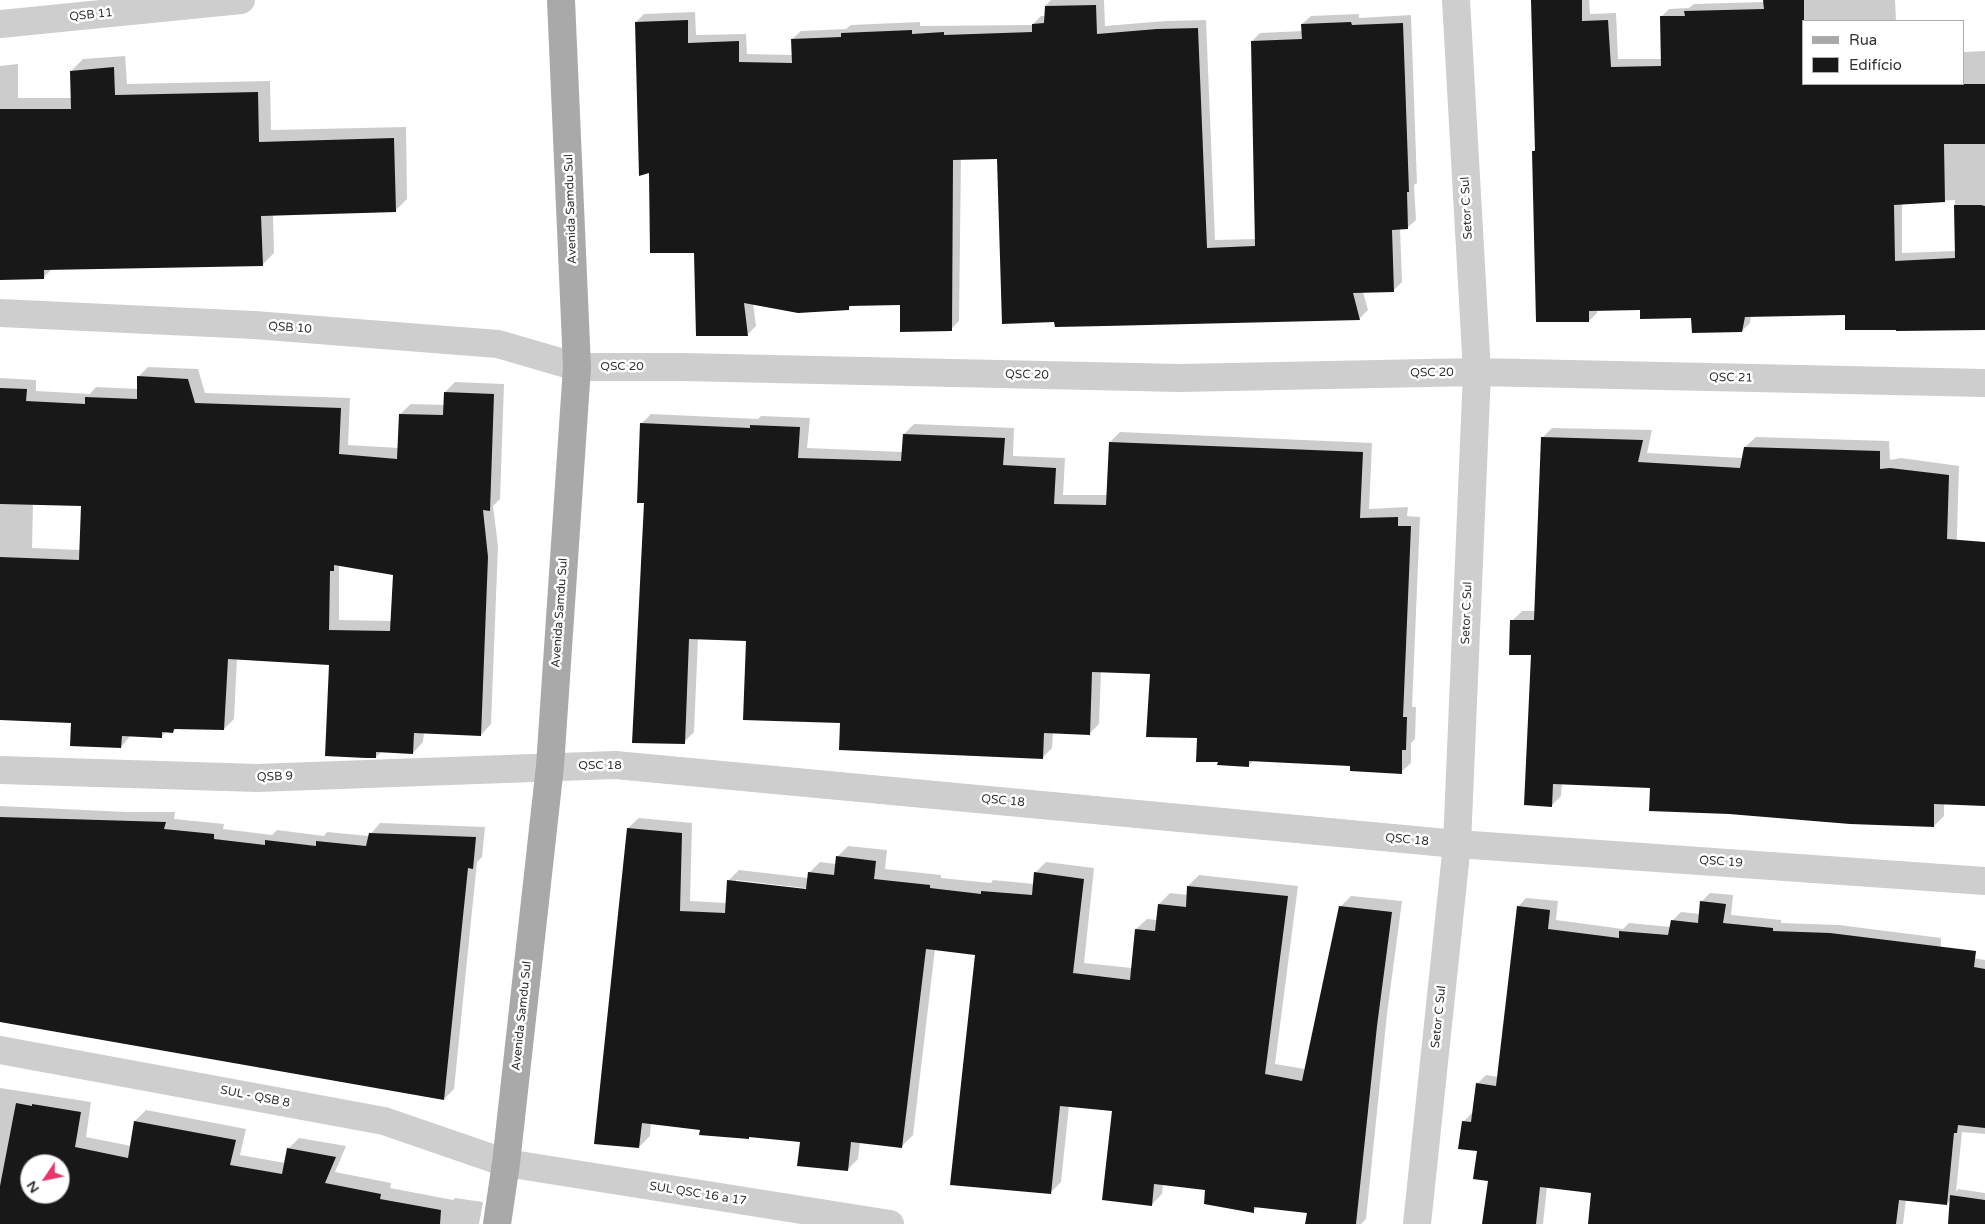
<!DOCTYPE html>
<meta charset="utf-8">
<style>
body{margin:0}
#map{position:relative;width:1985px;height:1224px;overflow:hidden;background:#fff;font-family:"Varela Round",sans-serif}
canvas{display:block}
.legend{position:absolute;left:1802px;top:20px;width:162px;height:65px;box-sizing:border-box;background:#fff;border:1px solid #adadad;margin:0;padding:6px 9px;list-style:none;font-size:15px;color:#313131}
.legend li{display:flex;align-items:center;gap:10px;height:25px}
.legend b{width:25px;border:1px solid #adadad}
.north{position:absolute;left:20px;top:1154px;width:50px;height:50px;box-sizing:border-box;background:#fff;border:1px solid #adadad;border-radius:50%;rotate:236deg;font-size:14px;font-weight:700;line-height:20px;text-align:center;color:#313131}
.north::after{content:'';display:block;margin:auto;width:18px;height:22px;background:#e73569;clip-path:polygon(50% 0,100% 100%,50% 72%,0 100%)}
</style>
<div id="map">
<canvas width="1985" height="1224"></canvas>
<ul class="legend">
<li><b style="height:6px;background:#a9a9a9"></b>Rua</li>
<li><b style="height:14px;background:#181818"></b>Edifício</li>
</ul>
<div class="north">N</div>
</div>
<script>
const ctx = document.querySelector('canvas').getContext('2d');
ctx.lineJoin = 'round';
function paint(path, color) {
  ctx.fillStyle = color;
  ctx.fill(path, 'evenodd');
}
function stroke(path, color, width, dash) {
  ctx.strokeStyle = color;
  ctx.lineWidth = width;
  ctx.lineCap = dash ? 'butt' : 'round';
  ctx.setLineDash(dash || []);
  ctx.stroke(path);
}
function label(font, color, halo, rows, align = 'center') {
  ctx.font = font + ' "Varela Round",sans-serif';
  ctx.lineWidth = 5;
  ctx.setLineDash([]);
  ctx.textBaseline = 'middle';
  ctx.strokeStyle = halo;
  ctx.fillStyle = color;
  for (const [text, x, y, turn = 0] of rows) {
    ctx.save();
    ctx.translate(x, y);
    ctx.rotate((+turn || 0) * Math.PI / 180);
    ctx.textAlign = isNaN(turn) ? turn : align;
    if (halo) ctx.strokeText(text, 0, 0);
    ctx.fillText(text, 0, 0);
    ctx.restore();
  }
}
const shadow = new Path2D(`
 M 1051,0 L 1104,0 L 1105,26 L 1166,21 L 1206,20 L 1215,240 L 1256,239 L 1252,41 L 1260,33 L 1303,31 L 1302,24 L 1311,16 L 1359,14 L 1359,18 L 1411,15 L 1417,183 L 1414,185 L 1416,220 L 1407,228 L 1400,228 L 1402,282 L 1393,291 L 1363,292 L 1368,310 L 1360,318 L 1105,325 L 998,158 L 961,158 L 959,321 L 951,329 L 901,304 L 852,305 L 848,309 L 753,303 L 756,326 L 748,334 L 695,252 L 665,253 L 650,171 L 636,22 L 644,14 L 695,12 L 696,35 L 746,34 L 747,54 L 793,55 L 792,39 L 801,31 L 846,29 L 851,25 L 920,22 L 920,26 L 1032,25 L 1041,16 L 1045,16 L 1045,6 Z
 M 1532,0 L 1589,0 L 1590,14 L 1616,13 L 1618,59 L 1662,59 L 1661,17 L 1669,9 L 1689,8 L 1694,4 L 1765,2 L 1765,0 L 1895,0 L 1896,21 L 1804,21 L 1804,84 L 1964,84 L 1964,52 L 1985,51 L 1985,329 L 1846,313 L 1751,316 L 1750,323 L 1742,331 L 1692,317 L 1641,308 L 1597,309 L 1597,313 L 1589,321 L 1534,151 L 1536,148 ZM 1955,200 L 1956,251 L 1902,253 L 1902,203 Z
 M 125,56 L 127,84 L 270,81 L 271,130 L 406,127 L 407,199 L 395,211 L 273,215 L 274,253 L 262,265 L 52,269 L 43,278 L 0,278 L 0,66 L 18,64 L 18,98 L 72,98 L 71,71 L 83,59 Z
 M 148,367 L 198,369 L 205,393 L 350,398 L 348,445 L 399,448 L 400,414 L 411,404 L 445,405 L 445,392 L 455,382 L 504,384 L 500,499 L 493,506 L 498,546 L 491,724 L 481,735 L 424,732 L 423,742 L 413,753 L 382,751 L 376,757 L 330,663 L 237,658 L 234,719 L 224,729 L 177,727 L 173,732 L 167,731 L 161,737 L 131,735 L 121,747 L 72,722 L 0,719 L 0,378 L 36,380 L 36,391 L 90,394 L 96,387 L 138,389 L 138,377 ZM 33,503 L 82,504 L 80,550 L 32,548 ZM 339,565 L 394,574 L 392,621 L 339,620 Z
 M 651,414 L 758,419 L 761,416 L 810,418 L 807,448 L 903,452 L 904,434 L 914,424 L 1014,428 L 1013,456 L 1065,458 L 1063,495 L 1107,495 L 1110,442 L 1120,432 L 1372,443 L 1369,509 L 1408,507 L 1407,516 L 1420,517 L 1412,707 L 1416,707 L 1415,739 L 1411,743 L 1411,763 L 1401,772 L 1352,765 L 1254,760 L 1249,765 L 1219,761 L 1198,737 L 1151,673 L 1101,671 L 1099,724 L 1089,734 L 1053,732 L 1052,748 L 1042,758 L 841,722 L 747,640 L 698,638 L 694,732 L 684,742 L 645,502 L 641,424 Z
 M 1552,428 L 1652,430 L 1647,453 L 1743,458 L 1745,447 L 1756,437 L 1889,441 L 1890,460 L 1901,458 L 1959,466 L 1954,633 L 1985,635 L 1985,805 L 1944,803 L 1944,816 L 1934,826 L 1651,787 L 1562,783 L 1561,796 L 1551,806 L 1532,654 L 1512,621 L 1522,611 L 1536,611 L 1542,438 Z
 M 0,806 L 126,812 L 175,812 L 174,819 L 224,824 L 223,829 L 272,835 L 277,830 L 324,836 L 327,832 L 369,836 L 380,823 L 485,827 L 482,857 L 477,862 L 454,1089 L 444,1099 L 0,1021 Z
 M 639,818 L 692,823 L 690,901 L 727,903 L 728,881 L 739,870 L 808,878 L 809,873 L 820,862 L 836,864 L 837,857 L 848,846 L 887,850 L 885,869 L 941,875 L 941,878 L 991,883 L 993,880 L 1034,884 L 1035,873 L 1046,862 L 1094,868 L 1084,963 L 1132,968 L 1136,929 L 1147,919 L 1157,920 L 1159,904 L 1170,893 L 1188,895 L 1188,886 L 1199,875 L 1298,886 L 1275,1064 L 1305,1069 L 1340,907 L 1351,896 L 1402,901 L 1387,1014 L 1366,1219 L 1361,1224 L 1306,1224 L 1309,1211 L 1259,1206 L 1253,1211 L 1207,1189 L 1163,1184 L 1162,1194 L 1151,1205 L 1113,1110 L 1069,1106 L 1061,1182 L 1050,1193 L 977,954 L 935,949 L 913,1135 L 902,1146 L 860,1142 L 858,1159 L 847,1170 L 801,1141 L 751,1136 L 748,1138 L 701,1128 L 651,1123 L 650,1136 L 639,1147 L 628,828 ZM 736,880 L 812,889 L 812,891 L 736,883 Z
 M 1710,893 L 1733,895 L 1731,915 L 1781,920 L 1781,923 L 1839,925 L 1941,938 L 1940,1001 L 1967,957 L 1985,960 L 1985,1134 L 1962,1132 L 1956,1192 L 1958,1189 L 1985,1193 L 1985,1224 L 1949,1224 L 1951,1199 L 1947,1204 L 1906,1199 L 1903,1224 L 1589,1224 L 1593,1192 L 1547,1186 L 1543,1224 L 1484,1224 L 1490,1180 L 1479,1150 L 1463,1122 L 1472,1113 L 1474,1113 L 1477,1084 L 1486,1075 L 1499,1077 L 1518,907 L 1526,898 L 1558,901 L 1556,920 L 1623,929 L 1629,923 L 1671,927 L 1672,921 L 1681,912 L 1700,914 L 1701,902 Z
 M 0,1088 L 91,1102 L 86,1137 L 131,1146 L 135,1121 L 146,1110 L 246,1129 L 240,1155 L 285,1163 L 288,1149 L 299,1138 L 346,1146 L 335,1172 L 391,1183 L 390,1188 L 453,1200 L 455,1198 L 483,1202 L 479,1224 L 0,1224 ZM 30,1164 L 60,1164 L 60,1194 L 30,1194 Z`);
const building = new Path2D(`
 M 1531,0 L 1582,0 L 1582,21 L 1608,20 L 1611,67 L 1661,66 L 1660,16 L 1685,16 L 1684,11 L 1764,9 L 1763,0 L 1804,0 L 1804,84 L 1985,84 L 1985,144 L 1944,144 L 1945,202 L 1894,205 L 1895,261 L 1955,258 L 1954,205 L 1981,205 L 1985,206 L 1985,330 L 1896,331 L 1896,330 L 1845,330 L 1845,315 L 1745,317 L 1742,332 L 1692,333 L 1691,318 L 1640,319 L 1640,310 L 1589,311 L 1589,322 L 1536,322 L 1532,151 L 1535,151 Z
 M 1096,5 L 1097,34 L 1157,29 L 1198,28 L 1207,248 L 1255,246 L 1251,41 L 1302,39 L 1301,24 L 1351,22 L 1352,25 L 1403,23 L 1409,192 L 1407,192 L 1408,229 L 1392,230 L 1394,292 L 1353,293 L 1360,320 L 1105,326 L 1055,327 L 1054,322 L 1002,324 L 997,159 L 953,160 L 952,331 L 900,332 L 900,305 L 849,306 L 849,310 L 798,313 L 744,303 L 748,336 L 696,336 L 694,253 L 650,253 L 649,173 L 639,176 L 635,22 L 688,20 L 688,43 L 739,41 L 739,62 L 792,63 L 791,39 L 841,37 L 841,33 L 912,30 L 912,34 L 944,32 L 944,35 L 1032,32 L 1032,24 L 1044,23 L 1045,6 Z
 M 114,67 L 115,95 L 258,92 L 259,142 L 394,138 L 396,212 L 261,216 L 263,266 L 44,270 L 44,279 L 0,280 L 0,109 L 71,109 L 70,71 Z
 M 137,376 L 188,379 L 195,403 L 341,408 L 339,454 L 397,459 L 399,414 L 443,415 L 444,392 L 494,394 L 490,511 L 483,510 L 488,557 L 481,736 L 414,733 L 413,754 L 376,752 L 376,758 L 366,758 L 325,756 L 329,665 L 228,659 L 224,730 L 174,729 L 173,733 L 162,732 L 162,738 L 122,736 L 121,748 L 70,746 L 71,723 L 0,720 L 0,557 L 79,560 L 81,506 L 0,504 L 0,388 L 27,389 L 26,401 L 85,404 L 85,397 L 137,399 ZM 334,565 L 393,575 L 390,631 L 329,630 L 330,571 L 334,571 Z
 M 640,423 L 750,428 L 750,425 L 800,427 L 798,458 L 901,461 L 903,434 L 1005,438 L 1003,465 L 1056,468 L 1054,504 L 1106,505 L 1109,442 L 1363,452 L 1360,518 L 1398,517 L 1398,526 L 1411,526 L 1403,717 L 1407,717 L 1406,750 L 1402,750 L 1402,774 L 1350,771 L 1350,766 L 1249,761 L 1249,767 L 1217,765 L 1218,762 L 1196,762 L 1197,738 L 1146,737 L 1150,674 L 1092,672 L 1090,735 L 1044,733 L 1043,759 L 839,750 L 840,723 L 743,720 L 746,641 L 689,639 L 685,744 L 632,743 L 644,503 L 637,503 Z
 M 1541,437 L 1643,440 L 1638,462 L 1740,468 L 1744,447 L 1880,451 L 1880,469 L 1890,468 L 1949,475 L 1947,539 L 1985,542 L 1985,806 L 1934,804 L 1934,827 L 1850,824 L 1729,814 L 1649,811 L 1650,788 L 1553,784 L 1552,807 L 1524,805 L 1531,655 L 1509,655 L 1510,620 L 1534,620 Z
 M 0,817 L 166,822 L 164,829 L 214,834 L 214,839 L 265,845 L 265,840 L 316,846 L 316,841 L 366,846 L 369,833 L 476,837 L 473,869 L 468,868 L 444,1100 L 0,1022 Z
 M 627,828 L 682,833 L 680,911 L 725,913 L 727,880 L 806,889 L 808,872 L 834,875 L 836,856 L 876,861 L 874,879 L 930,885 L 930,888 L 981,894 L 981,891 L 1032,895 L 1034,872 L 1084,879 L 1073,973 L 1130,980 L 1135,929 L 1155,931 L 1158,904 L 1186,907 L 1187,886 L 1288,896 L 1265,1074 L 1302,1081 L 1339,906 L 1392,912 L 1377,1026 L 1356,1224 L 1305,1224 L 1307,1213 L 1254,1207 L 1254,1213 L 1204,1204 L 1205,1190 L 1154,1184 L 1152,1206 L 1102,1200 L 1112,1111 L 1060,1106 L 1051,1194 L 950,1185 L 975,955 L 926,949 L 902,1148 L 851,1142 L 848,1171 L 797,1166 L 800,1142 L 749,1137 L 749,1139 L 699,1135 L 700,1130 L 642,1123 L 639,1148 L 594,1144 Z
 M 1700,901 L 1726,904 L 1723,923 L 1773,928 L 1773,931 L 1830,933 L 1976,951 L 1974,967 L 1985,969 L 1985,1128 L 1958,1125 L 1957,1133 L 1954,1133 L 1947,1205 L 1899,1200 L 1896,1224 L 1588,1224 L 1591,1193 L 1540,1187 L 1536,1224 L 1482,1224 L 1488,1181 L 1473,1179 L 1477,1151 L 1458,1149 L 1462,1121 L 1471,1122 L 1476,1083 L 1496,1086 L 1517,906 L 1550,910 L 1548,929 L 1619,938 L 1619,931 L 1668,935 L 1671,920 L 1698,923 Z
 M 16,1103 L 32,1106 L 32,1104 L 81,1112 L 75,1147 L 128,1158 L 134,1121 L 236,1140 L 230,1165 L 282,1174 L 287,1148 L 336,1157 L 325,1183 L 381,1194 L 380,1199 L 441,1210 L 440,1224 L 0,1224 L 0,1186 ZM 30,1164 L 60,1164 L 60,1194 L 30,1194 Z
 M 1950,1195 L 1985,1200 L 1985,1224 L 1948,1224 Z`);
const minor = new Path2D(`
 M 0,24 L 241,0
 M 0,313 L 254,325 L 498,344 L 577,367 L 682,367 L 1180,378 L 1477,372 L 1985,383
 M 0,770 L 257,778 L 615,765 L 1457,844 L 1985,881
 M 0,1050 L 384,1121 L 506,1163 L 890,1224
 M 1417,1224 L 1457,844 L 1477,372 L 1456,0`);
const major = new Path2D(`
 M 497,1224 L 506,1163 L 550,766 L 577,367 L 561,0`);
const streetNames = [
 ["QSB 11",91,15,-6],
 ["Setor C Sul",1467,208,-93],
 ["Avenida Samdu Sul",571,209,-92],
 ["QSB 10",290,328,4],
 ["QSC 20",622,367],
 ["QSC 20",1432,373,-1],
 ["QSC 20",1027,375,1],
 ["QSC 21",1731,378,1],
 ["Avenida Samdu Sul",560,613,-86],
 ["Setor C Sul",1467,613,-88],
 ["QSC 18",600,766],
 ["QSB 9",275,777,-2],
 ["QSC 18",1003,801,5],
 ["QSC 18",1407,840,5],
 ["QSC 19",1721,862,4],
 ["Avenida Samdu Sul",522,1016,-84],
 ["Setor C Sul",1439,1017,-84],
 ["SUL - QSB 8",255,1097,11],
 ["SUL QSC 16 a 17",698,1194,9]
];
paint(shadow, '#0003');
paint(building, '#181818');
stroke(minor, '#cecece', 28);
stroke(major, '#a9a9a9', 28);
label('12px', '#313131', '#fff', streetNames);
</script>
